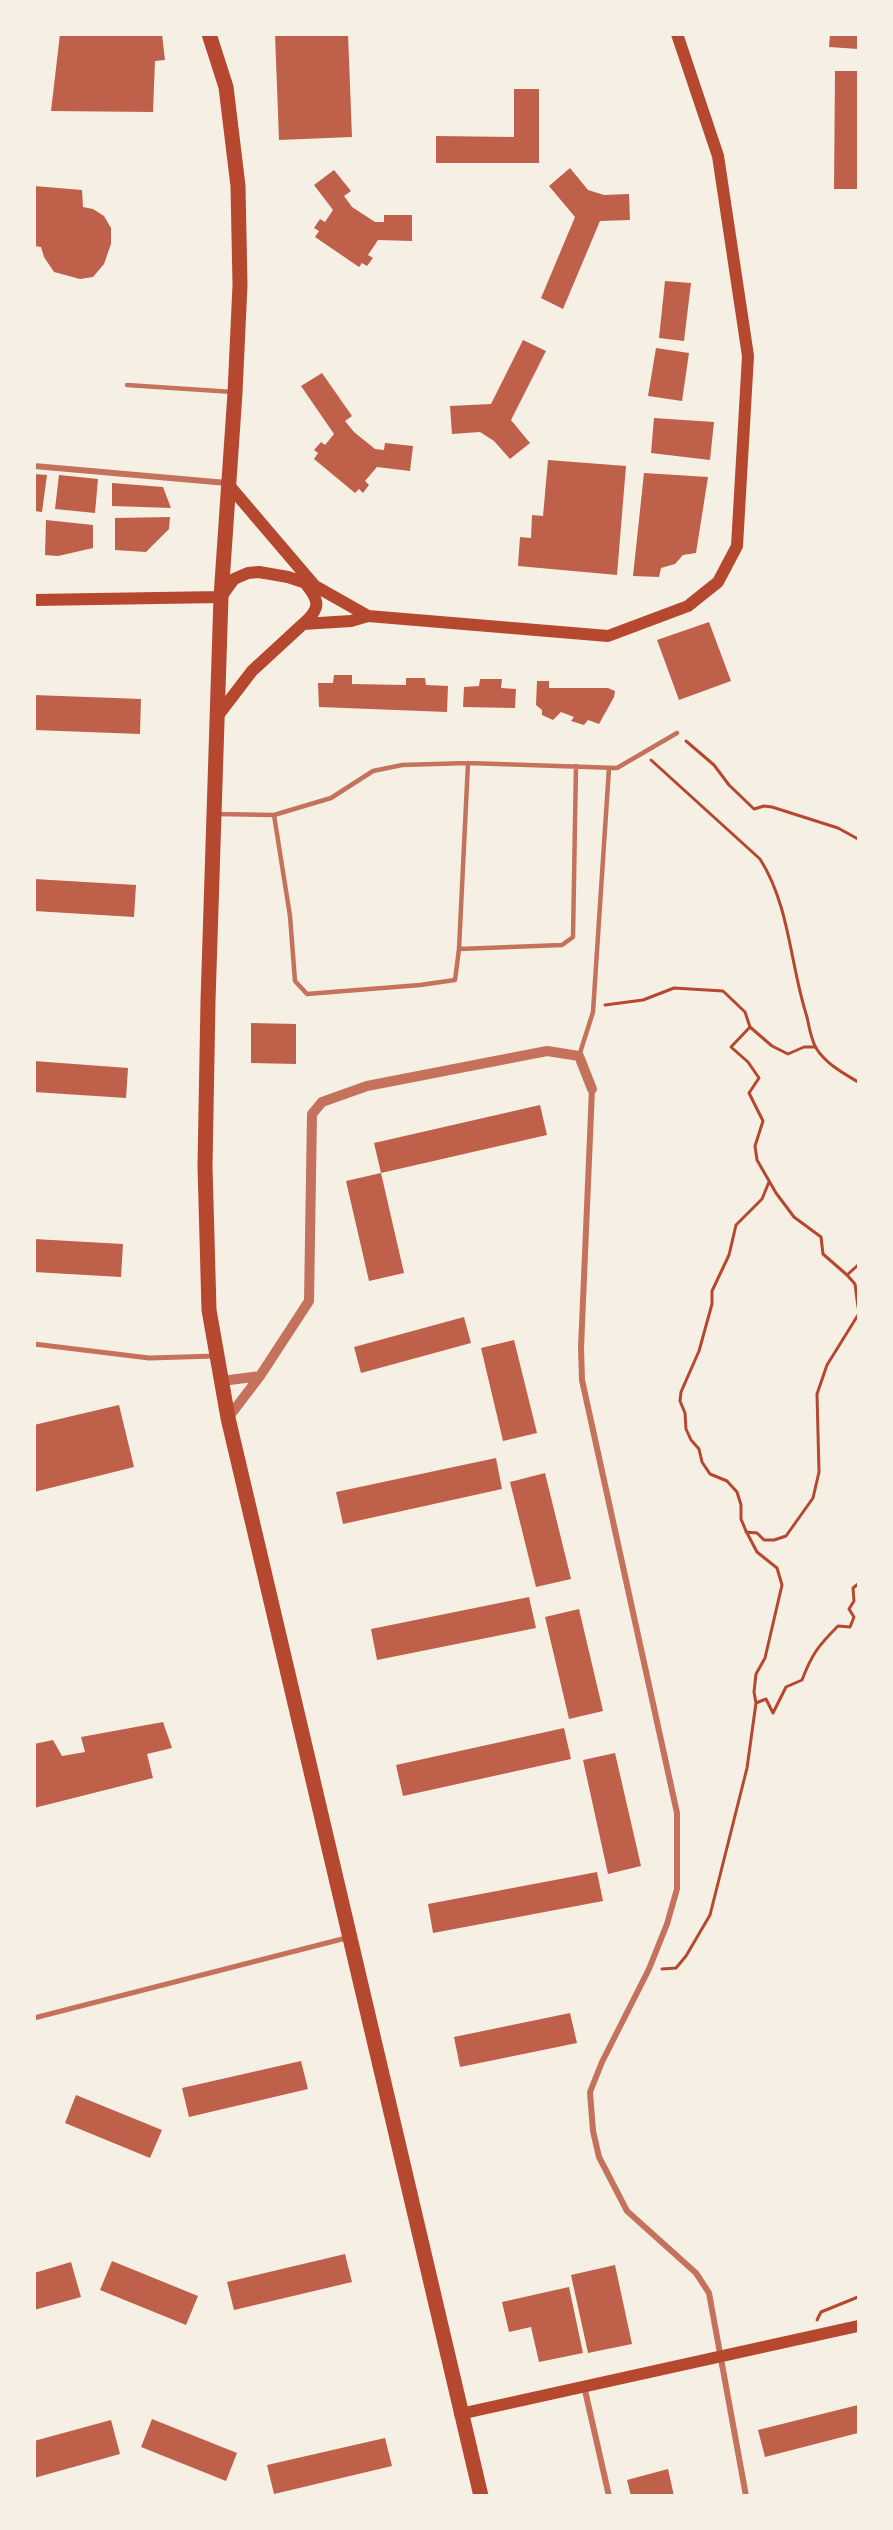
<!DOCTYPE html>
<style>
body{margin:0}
#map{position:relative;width:893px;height:2530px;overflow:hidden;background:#f6efe4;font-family:Karla,sans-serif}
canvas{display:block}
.frame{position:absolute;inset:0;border:36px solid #f6efe4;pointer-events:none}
</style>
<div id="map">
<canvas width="893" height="2530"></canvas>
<div class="frame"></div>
</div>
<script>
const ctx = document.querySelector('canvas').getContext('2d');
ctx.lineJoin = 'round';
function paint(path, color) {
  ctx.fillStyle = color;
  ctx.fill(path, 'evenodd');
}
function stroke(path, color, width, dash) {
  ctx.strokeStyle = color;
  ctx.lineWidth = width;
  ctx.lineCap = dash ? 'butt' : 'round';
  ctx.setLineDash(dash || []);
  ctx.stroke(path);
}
const building = new Path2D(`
 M 60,34 L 162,34 L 165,60 L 155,61 L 153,112 L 51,111 Z
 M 275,34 L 348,34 L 352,137 L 279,140 Z
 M 830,34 L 858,34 L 858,49 L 829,47 Z
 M 835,71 L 858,71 L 858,189 L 834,189 Z
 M 514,89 L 539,89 L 539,163 L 436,163 L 436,136 L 514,137 Z
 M 570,168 L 588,190 L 604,195 L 629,194 L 630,220 L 600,221 L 563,309 L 541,298 L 575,217 L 549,186 Z
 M 334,170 L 351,191 L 344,196 L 352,207 L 375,222 L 384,222 L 384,215 L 412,215 L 412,241 L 378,240 L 368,255 L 373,258 L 367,266 L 362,263 L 359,267 L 315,237 L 319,231 L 314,228 L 320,219 L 325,222 L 333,210 L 314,185 Z
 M 34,186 L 82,190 L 83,207 L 93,209 L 104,216 L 111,228 L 111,244 L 104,264 L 93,277 L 80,279 L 54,272 L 44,257 L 41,247 L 34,246 Z
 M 665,281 L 691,283 L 684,341 L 659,338 Z
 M 523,340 L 546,351 L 511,420 L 530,443 L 510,459 L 494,441 L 480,432 L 452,434 L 450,406 L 491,404 Z
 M 656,348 L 689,353 L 682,401 L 648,396 Z
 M 322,373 L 352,416 L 345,421 L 354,432 L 375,449 L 384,450 L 385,443 L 413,446 L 410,471 L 377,467 L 365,481 L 369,485 L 363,493 L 359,489 L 355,493 L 314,459 L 318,453 L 314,450 L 321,442 L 325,445 L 334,434 L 301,386 Z
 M 654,418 L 714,422 L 710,460 L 651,453 Z
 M 548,460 L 626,466 L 617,575 L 518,566 L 520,537 L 531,538 L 532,515 L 543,516 Z
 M 644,473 L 708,477 L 696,553 L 683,555 L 675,564 L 661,568 L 659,577 L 633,576 Z
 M 34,474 L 47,475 L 42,512 L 34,511 Z
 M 59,475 L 98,479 L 95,513 L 55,509 Z
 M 112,483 L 163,487 L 171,508 L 112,506 Z
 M 170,517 L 169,529 L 146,552 L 115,550 L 115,518 Z
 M 46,520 L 93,525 L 93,548 L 58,556 L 45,555 Z
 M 709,622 L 731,681 L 679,700 L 657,640 Z
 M 334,675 L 352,675 L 352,684 L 406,685 L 406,678 L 425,678 L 426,685 L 448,686 L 447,712 L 319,707 L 318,683 L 333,683 Z
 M 480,679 L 502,679 L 501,688 L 516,689 L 515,708 L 463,707 L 464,687 L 479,686 Z
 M 537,681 L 549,681 L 549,688 L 608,688 L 615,691 L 614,697 L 599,724 L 588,720 L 584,725 L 571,721 L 574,717 L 561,712 L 553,720 L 542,715 L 542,710 L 536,705 Z
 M 34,695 L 141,699 L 140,734 L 34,730 Z
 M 34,879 L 136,885 L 134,917 L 34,911 Z
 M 251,1023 L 296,1024 L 296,1064 L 251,1063 Z
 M 34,1061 L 128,1068 L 126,1098 L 34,1092 Z
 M 540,1105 L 547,1135 L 381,1173 L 374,1143 Z
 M 381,1173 L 404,1273 L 369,1281 L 346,1181 Z
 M 34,1239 L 123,1244 L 121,1277 L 34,1272 Z
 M 464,1317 L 471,1343 L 361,1373 L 354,1347 Z
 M 514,1340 L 537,1433 L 503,1441 L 481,1348 Z
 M 119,1405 L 134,1467 L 34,1492 L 34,1425 Z
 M 496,1458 L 502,1489 L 343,1524 L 336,1492 Z
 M 545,1473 L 571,1579 L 536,1587 L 510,1482 Z
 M 529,1597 L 536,1628 L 377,1660 L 371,1629 Z
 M 579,1609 L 603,1711 L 569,1719 L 545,1617 Z
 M 163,1722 L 172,1748 L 147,1754 L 153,1778 L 34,1808 L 34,1744 L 53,1740 L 62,1756 L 85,1752 L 81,1737 Z
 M 564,1728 L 571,1759 L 403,1796 L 396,1765 Z
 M 615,1753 L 641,1866 L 608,1874 L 583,1760 Z
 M 597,1872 L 603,1901 L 433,1933 L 428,1904 Z
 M 570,2013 L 577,2043 L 460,2067 L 454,2037 Z
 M 301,2061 L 308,2089 L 189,2117 L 182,2088 Z
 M 76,2095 L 162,2130 L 150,2158 L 65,2123 Z
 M 345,2254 L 352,2282 L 234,2310 L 227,2282 Z
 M 112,2261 L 198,2296 L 186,2325 L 100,2290 Z
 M 71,2262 L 81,2297 L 34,2310 L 34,2273 Z
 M 615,2265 L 632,2344 L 588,2353 L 571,2275 Z
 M 569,2287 L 583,2353 L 539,2362 L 531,2327 L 509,2332 L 502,2302 Z
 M 858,2405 L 858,2433 L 765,2457 L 758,2430 Z
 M 152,2419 L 237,2453 L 226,2481 L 141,2447 Z
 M 111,2420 L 120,2454 L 34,2478 L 34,2441 Z
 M 385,2438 L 392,2466 L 274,2494 L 267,2465 Z
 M 668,2469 L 674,2496 L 631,2496 L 627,2480 Z`);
const path = new Path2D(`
 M 686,741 L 714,765 L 729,785 L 754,809 L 764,806 L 772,807 L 838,828 L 858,839
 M 651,760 L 760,859 C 790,906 790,965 807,1017 C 809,1027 811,1039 816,1048 C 826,1064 843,1073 858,1082
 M 605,1005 L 643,1000 L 674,988 L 723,991 L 745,1012 L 750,1027 L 731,1047 L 748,1062 L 759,1078 L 749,1093 L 763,1121 L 755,1146 L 757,1160 L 776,1193 L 794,1217 L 821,1237 L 823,1254 L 847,1275 L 858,1265
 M 750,1027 L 772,1046 L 788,1054 L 804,1047 L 816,1047
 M 847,1275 L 855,1284 L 858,1307
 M 746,1532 L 757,1533 L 764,1540 L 774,1540 L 786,1536 L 813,1498 L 819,1472 L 817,1394 L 827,1365 L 858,1315
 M 756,1703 L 754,1692 L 756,1674 L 765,1658 L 782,1585 L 777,1568 L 757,1552 L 746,1531 L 741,1519 L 741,1505 L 737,1492 L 727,1481 L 710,1474 L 702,1462 L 699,1449 L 691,1440 L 686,1429 L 685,1413 L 680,1401 L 681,1392 L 699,1351 L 712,1304 L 712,1291 L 729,1255 L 736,1225 L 762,1199 L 769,1182
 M 662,1969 L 676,1968 L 686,1956 L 710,1915 L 747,1768 L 756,1703 L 766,1699 L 773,1713 L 786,1687 L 802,1680 C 812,1654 818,1646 838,1626 L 850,1627 L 854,1617 L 849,1609 L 854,1601 L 853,1588 L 858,1584
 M 817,2320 L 821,2312 L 858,2297`);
const service = new Path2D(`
 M 127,385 L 233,392
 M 217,814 L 274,815 L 331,798 L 373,771 L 402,765 L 468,763 L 617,768 L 677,733
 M 274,815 L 290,916 L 295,981 L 307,994 L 420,985 L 455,980 L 459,949 L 468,763
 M 459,949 L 562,945 L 573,937 L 576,766
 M 579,1056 L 593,1012 L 609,768`);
const pedestrian = new Path2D(`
 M 34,1344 L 149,1358 L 216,1356
 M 34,2018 L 350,1937`);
const minor = new Path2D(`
 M 34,466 L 227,483
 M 592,1089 L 581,1348 L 582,1380 L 677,1813 L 677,1889 L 667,1924 L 649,1969 L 602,2062 L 590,2092 L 593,2131 L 599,2157 L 627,2211 L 696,2273 L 709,2293 L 746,2496
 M 584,2386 L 609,2496`);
const tertiary = new Path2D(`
 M 222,1381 L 260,1376
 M 228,1418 L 260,1376 L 309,1301 L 312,1114 L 322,1102 L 367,1086 L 547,1051 L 579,1056 L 592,1089`);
const secondary = new Path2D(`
 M 227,483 L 314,585
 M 34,600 L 221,597 L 234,579 L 248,573 L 259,572 L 288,577 L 315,586 L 368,616 L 608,636 L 688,606 L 718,582 L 737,546 L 748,356 L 718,156 L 677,34
 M 303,624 C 321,608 320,601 305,583
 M 216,718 L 252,671 L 303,624 L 351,621 L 368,616
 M 460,2414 L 858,2326`);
const primary = new Path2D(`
 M 209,34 L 226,87 L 238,186 L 240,285 L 235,393 L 221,597 L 208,1001 L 205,1166 L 209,1310 L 228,1418 L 481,2496`);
paint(building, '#bf614a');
stroke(path, '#b5482f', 3);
stroke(service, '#c5725c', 4.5);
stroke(pedestrian, '#c5725c', 5);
stroke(minor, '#c5725c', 6);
stroke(tertiary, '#c5725c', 10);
stroke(secondary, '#b5482f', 12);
stroke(primary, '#b5482f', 15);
</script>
